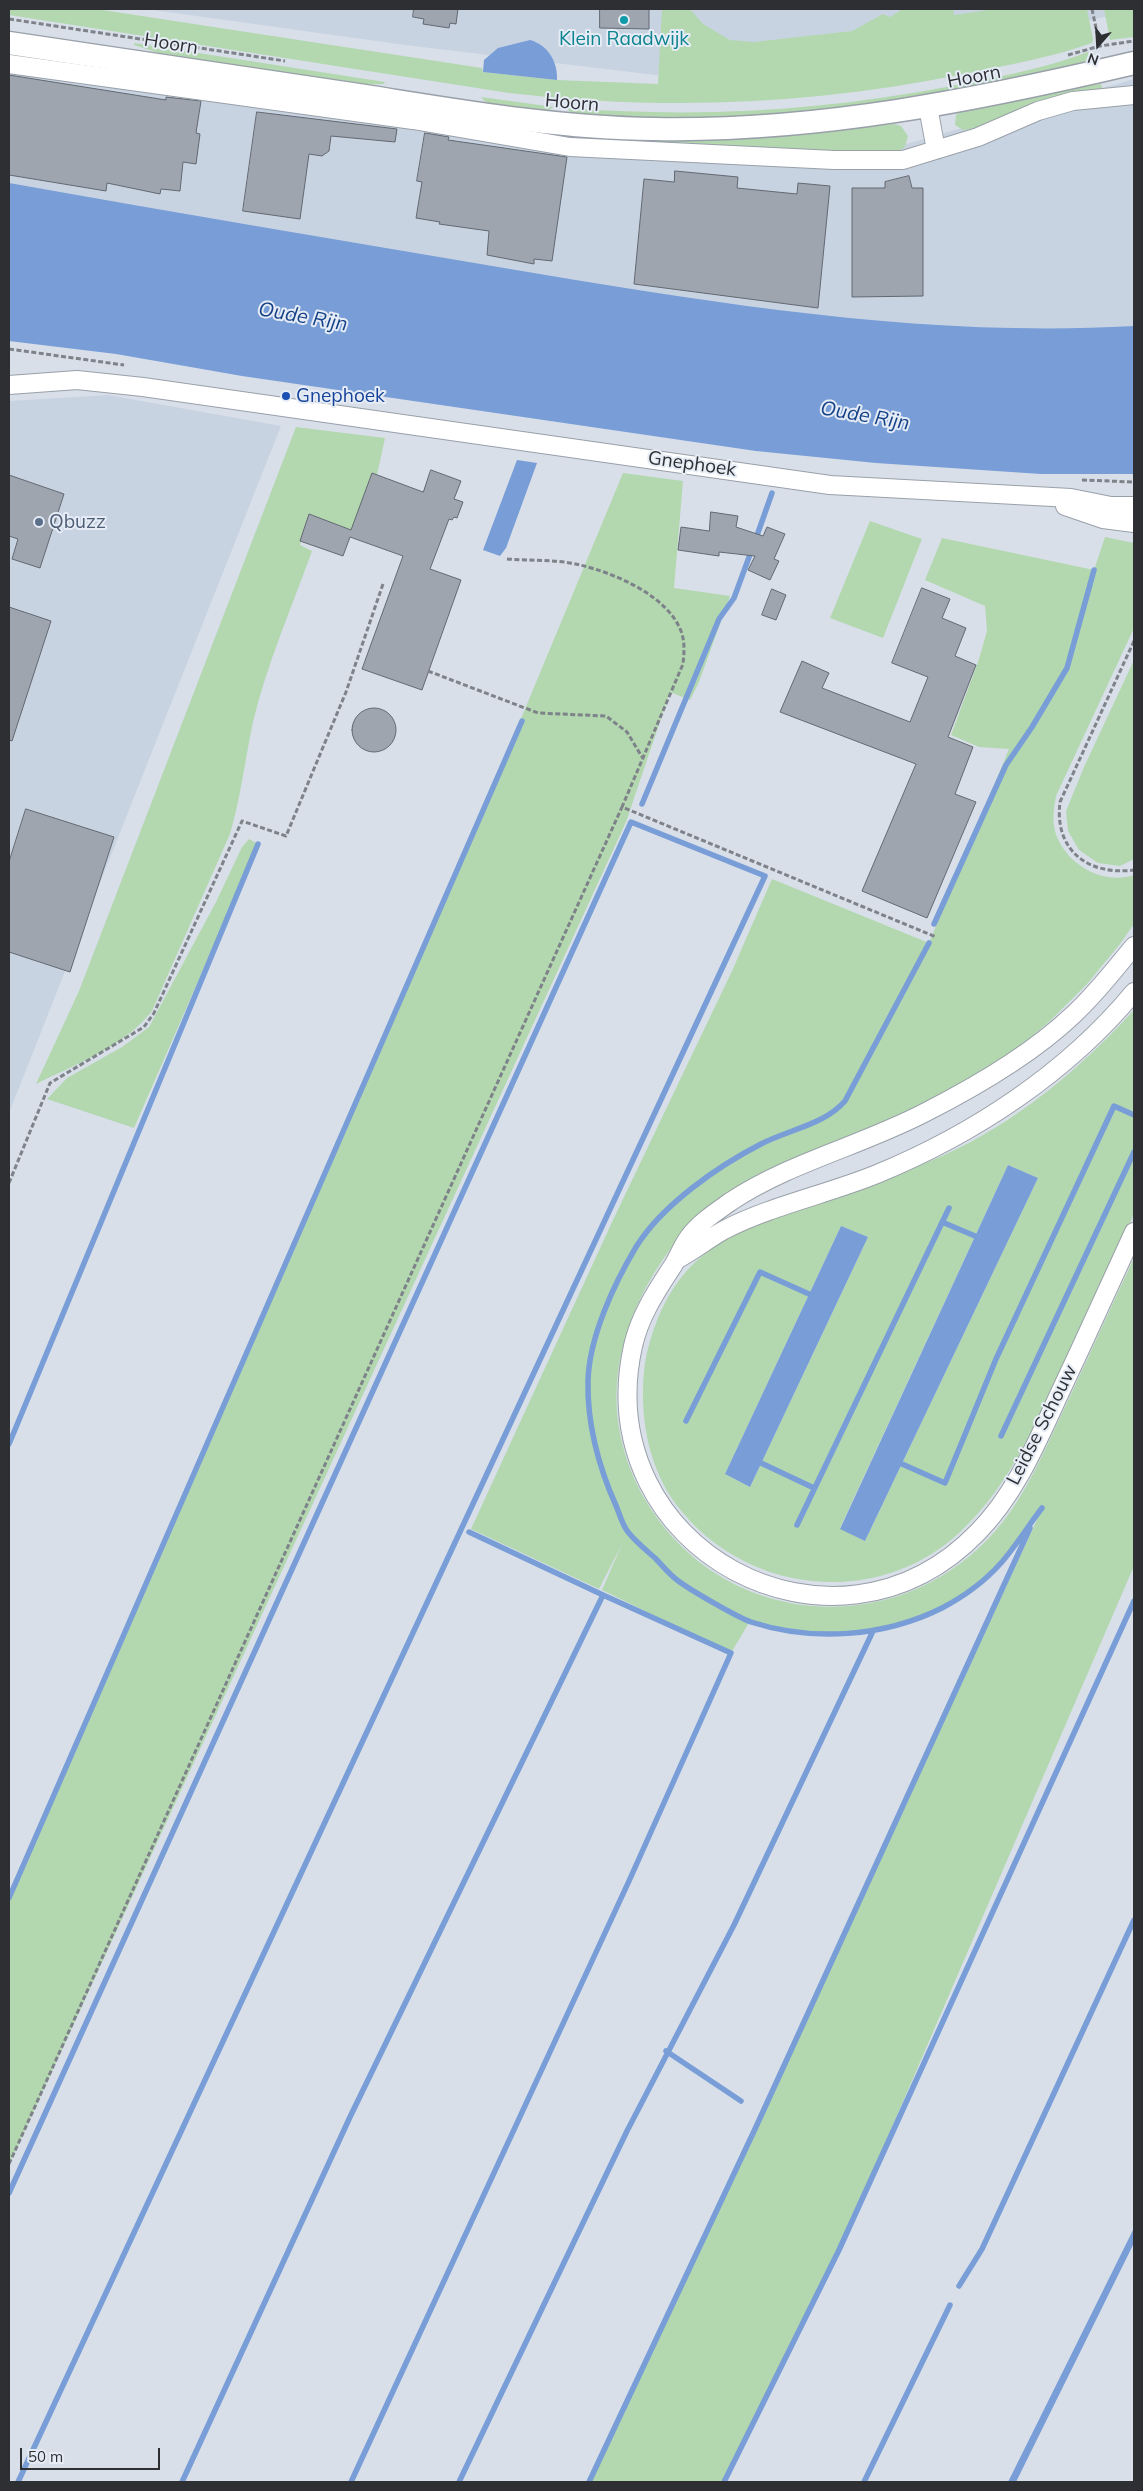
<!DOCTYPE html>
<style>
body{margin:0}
#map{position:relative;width:1143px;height:2491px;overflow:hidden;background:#d8dfe9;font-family:Mulish,sans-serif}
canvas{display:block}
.frame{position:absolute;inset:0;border:10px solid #2d2f33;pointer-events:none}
.north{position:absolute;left:1073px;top:20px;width:50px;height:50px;-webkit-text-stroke:4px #e5ecf6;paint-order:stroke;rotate:199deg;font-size:14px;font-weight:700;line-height:20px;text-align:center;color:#2d2f33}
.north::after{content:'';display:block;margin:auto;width:18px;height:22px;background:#2d2f33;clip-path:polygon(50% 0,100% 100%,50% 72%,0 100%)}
.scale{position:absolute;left:20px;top:2448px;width:140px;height:22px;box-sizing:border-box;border:2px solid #2d2f33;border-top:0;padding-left:6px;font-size:15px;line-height:18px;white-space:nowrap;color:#2d2f33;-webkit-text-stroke:4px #e5ecf6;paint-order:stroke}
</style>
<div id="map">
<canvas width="1143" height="2491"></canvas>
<div class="frame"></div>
<div class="north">N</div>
<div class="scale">50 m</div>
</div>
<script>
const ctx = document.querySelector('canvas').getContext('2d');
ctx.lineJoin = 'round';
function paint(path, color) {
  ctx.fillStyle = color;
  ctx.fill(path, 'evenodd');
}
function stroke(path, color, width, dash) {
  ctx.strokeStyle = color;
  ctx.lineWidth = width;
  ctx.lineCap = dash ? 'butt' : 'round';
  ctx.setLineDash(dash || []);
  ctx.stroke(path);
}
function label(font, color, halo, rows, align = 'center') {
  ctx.font = font + ' Mulish,sans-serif';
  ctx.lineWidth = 4;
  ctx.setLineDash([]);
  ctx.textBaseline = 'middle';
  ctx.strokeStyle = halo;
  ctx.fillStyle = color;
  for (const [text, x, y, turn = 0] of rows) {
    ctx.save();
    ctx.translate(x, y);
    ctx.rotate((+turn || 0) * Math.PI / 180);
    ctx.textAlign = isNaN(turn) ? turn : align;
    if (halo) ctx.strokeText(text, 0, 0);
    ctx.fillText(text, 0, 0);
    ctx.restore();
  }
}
const built = new Path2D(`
 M 146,9 L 1134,9 L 1134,10 L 1037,33 L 697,80 L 405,45 Z
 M 9,64 L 508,134 L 878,152 L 1134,79 L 1134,337 L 746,318 L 9,207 Z
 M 108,395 L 281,426 L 9,1113 L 9,401 Z`);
const green = new Path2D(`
 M 9,9 L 96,9 L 482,68 L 483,72 L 557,80 L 658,84 L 662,9 L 690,9 L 703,24 L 730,40 L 754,42 L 852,31 L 883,14 L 890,17 L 903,9 L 953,9 L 954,15 L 995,9 L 1087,9 L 1093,39 L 1092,43 C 1050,58 1007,65 964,74 C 811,105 665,111 509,93 L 9,15 Z
 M 1104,9 L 1134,9 L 1134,37 L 1110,40 Z
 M 134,43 L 385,82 L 384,84 L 352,85 L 171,57 L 134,45 Z
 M 1091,51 L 1096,54 L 1096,58 L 1070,66 L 903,101 L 839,110 L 686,120 L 572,115 L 567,108 C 701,118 820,111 952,86 C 999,77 1046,68 1091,51 Z
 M 1101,84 L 1103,91 L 972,129 L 963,130 L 955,125 L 956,115 L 961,111 L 1074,87 Z
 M 481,97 L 554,107 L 545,112 L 487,104 Z
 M 894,124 L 901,126 L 908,136 L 905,147 L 898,151 L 823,153 L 591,140 L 592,137 C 643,139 694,141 745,139 C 795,136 845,130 894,124 Z
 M 296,427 L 385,438 L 377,475 L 356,532 L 309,515 L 300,545 L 312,551 C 292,607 267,663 253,722 C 245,759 241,797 230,834 L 152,1011 C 124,1047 76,1064 36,1084 L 79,991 Z
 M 623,473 L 683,481 L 674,588 L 730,596 L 699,682 L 690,700 L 670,692 L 626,822 L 9,2165 L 9,1899 L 471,839 Z
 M 870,521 L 922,539 L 883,638 L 830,618 Z
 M 1105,537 L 1134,543 L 1134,628 L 1056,796 C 1054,808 1052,819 1055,831 C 1064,863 1102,886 1134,875 L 1134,924 L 1120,944 L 1087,984 L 1051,1020 L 1023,1044 L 962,1085 L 681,1235 C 650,1274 627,1316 619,1366 C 611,1412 622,1461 646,1501 C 719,1624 884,1642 984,1543 C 1023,1505 1043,1453 1066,1405 C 1089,1356 1111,1307 1134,1258 L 1134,1566 L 839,2250 L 723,2482 L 590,2482 L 1041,1511 C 1025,1525 1015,1549 1000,1565 C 949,1618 870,1642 798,1632 C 782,1630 766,1625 750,1621 L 731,1653 L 602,1590 L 622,1544 L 599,1589 L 471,1529 L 613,1220 L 732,971 L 772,879 L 929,943 L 1009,749 L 979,747 L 951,735 L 979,659 L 987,631 L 985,606 L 925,580 L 942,538 L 1094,570 Z
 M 1134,660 L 1134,859 L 1120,866 L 1098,863 L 1079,850 L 1068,831 L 1066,811 L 1084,767 Z
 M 249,839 L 258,844 L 134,1128 L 47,1099 L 67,1078 L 122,1047 L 149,1027 L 216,902 L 242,847 Z
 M 1134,1010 C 1134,1058 1134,1105 1134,1153 C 1134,1171 1138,1194 1134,1211 C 1131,1226 1120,1243 1113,1257 C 1098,1290 1083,1323 1067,1356 C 1038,1419 1011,1485 959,1533 C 879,1607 752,1595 683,1513 C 648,1473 638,1414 645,1363 C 650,1334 662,1302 680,1279 C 714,1235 765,1219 816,1202 C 858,1187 901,1174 942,1156 C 1016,1123 1080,1069 1134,1010 ZM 1008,1165 L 1038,1178 L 865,1541 L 840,1528 ZM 841,1226 L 868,1237 L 750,1487 L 725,1474 Z`);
const water = new Path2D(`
 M 530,40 C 548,45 558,62 557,80 L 483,72 L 484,60 L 498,48 Z
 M 9,183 C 177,213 346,241 516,270 C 719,304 927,338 1134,326 L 1134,474 L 1041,474 L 876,463 L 756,451 L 242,376 L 116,354 L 9,341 Z
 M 517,460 L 537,463 L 506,548 L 500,556 L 483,550 Z
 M 1008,1165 L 1038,1178 L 865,1541 L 840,1529 Z
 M 841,1226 L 868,1237 L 750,1487 L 725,1474 Z
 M 1134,2228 L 1134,2243 L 1016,2482 L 1008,2482 Z`);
const stream = new Path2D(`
 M 755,541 L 772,493
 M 642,804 L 719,619 L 734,598 L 752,549
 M 934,924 L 1006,765 L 1032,727 L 1067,668 L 1094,570
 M 929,943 L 845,1101 C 824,1125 790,1129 761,1144 C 718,1166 662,1205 636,1247 C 614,1284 589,1337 588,1381 C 587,1425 599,1468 617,1508 C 620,1516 623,1526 628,1532 C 636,1542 646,1550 655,1558 C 662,1565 669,1574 677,1580 C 690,1590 737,1617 751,1622 C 813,1642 884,1637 942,1608 C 963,1597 985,1581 1001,1563 C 1016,1546 1028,1526 1042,1508
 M 942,1222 L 975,1236
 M 686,1421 L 760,1272 L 809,1294
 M 1001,1436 L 1134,1152
 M 9,1444 L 258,844
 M 761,1463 L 814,1488
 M 902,1464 L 945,1483 L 996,1359 L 1114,1106 L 1134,1115
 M 797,1525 L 949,1208
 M 469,1532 L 603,1595
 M 9,1898 L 522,721
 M 666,2051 L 741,2101
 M 9,2193 L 631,822 L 765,876 L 18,2482
 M 959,2286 L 982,2249 L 1134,1920
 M 182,2482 L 350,2117 L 603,1595 L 731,1653 L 629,1881 L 351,2482
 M 459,2482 L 627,2131 L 734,1925 L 873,1631
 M 589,2482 L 755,2129 L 1030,1528
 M 724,2482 L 839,2250 L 1134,1601
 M 864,2482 L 950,2305`);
const building = new Path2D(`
 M 414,9 L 458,9 L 456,24 L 450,23 L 449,28 L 423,24 L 424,19 L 413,17 Z
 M 600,9 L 649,9 L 649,29 L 600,28 Z
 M 9,75 L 166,100 L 166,97 L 201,101 L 196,133 L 200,134 L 196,164 L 183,162 L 180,191 L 161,189 L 160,194 L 107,183 L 106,191 L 9,175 Z
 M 257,112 L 397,129 L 395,142 L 331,136 L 329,151 L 322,156 L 309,154 L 300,219 L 243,211 Z
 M 425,133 L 449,137 L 448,140 L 567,157 L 552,261 L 534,259 L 534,264 L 487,255 L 489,231 L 439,224 L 440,222 L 416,218 L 422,182 L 417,181 Z
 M 675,171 L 738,177 L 737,188 L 797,194 L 798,183 L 830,186 L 818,308 L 634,284 L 644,179 L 674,182 Z
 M 909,176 L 912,188 L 923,188 L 923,296 L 852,297 L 852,188 L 885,188 L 885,182 Z
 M 431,470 L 461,481 L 454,499 L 463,502 L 457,518 L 454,517 L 452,520 L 449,519 L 430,569 L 461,580 L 422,690 L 362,669 L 403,556 L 350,537 L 343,556 L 300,541 L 309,514 L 351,530 L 372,473 L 423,492 Z
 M 9,475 L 64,494 L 40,568 L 12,559 L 18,539 L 9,536 Z
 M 711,512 L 738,516 L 736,527 L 763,536 L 767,527 L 785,534 L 774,559 L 779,561 L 770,580 L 748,570 L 755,556 L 719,552 L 719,556 L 678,550 L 681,527 L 709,531 Z
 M 922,588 L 950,599 L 942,618 L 966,628 L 955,656 L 976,665 L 948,737 L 973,747 L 955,794 L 976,802 L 927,918 L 862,891 L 916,764 L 780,712 L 802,661 L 829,673 L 822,688 L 910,722 L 928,677 L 892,663 Z
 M 772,589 L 786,595 L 776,620 L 762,615 Z
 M 9,607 L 51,621 L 12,741 L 9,740 Z
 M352 730a22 22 0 1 1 44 0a22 22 0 1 1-44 0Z
 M 26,809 L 114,837 L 70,972 L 9,952 L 9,862 Z`);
const path = new Path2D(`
 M 1092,9 L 1100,47
 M 9,19 L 285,61
 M 1068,55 L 1100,46 L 1134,41
 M 9,349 L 124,365
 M 1082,480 L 1134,482
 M 507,559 C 530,561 557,559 580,565 C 614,573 670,596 682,634 C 685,644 684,654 683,664 L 622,807 L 936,937
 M 1134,641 L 1060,802 C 1054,850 1088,876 1134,870
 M 428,671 L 538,713 L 606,716 L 627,732 L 642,757
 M 9,1183 L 50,1083 L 144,1027 L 154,1013 L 242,821 L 286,836 L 346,692 L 383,584
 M 9,2164 L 622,807`);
const minor = new Path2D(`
 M 9,64 L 413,120 L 570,147 L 834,160 L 903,160 L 978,137 L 1038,111 L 1073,101 L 1134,95
 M 928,107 L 936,150
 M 9,385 L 77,380 L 143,387 L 830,485 L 1071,498 L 1111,506 L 1134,506
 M 1065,506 L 1103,519 L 1134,523
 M 1134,946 C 1115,969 1096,994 1073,1015 C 1033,1053 975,1087 926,1112 C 861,1146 790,1162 730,1202 C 716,1212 699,1223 689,1237 C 683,1245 679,1255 674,1264 C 657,1290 640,1315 633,1346 C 588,1549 834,1681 978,1532 C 1018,1491 1039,1437 1063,1386 C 1087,1335 1110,1284 1134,1232
 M 676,1260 C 693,1251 708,1239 724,1230 C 770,1206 828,1194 877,1174 C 974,1134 1067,1073 1134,992`);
const major = new Path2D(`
 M 9,43 C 127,61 246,78 365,96 C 461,111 557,128 654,129 C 818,132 976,100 1134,63`);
const markers = [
 [624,20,5,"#0f9aa8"],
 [286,396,5,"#1a4fb4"],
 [39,522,5,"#5c6f8a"]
];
const cultureNames = [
 ["Klein Raadwijk",624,39]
];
const streetNames = [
 ["Hoorn",171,44,9],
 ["Hoorn",974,77,-11],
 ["Hoorn",572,103,5],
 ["Gnephoek",692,464,8],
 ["Leidse Schouw",1042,1425,-63]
];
const transitNames = [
 ["Gnephoek",296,396]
];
const serviceNames = [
 ["Qbuzz",49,522]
];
const waterNames = [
 ["Oude Rijn",303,317,10],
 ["Oude Rijn",865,416,10]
];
paint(built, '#c8d3e2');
paint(green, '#b3d8af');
paint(water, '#789dd7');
stroke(stream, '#789dd7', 5.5);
paint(building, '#9ea5ae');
stroke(building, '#636972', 1);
stroke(minor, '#99a0a9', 20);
stroke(major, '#99a0a9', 25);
stroke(path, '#7e8289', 3, [5, 2.5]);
stroke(minor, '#fff', 18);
stroke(major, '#fff', 22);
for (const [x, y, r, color] of markers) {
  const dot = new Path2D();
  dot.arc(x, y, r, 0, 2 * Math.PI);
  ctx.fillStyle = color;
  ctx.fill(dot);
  stroke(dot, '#e5ecf6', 2);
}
label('19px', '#0d838f', '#e5ecf6', cultureNames);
label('19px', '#2d2f33', '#e5ecf6', streetNames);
label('19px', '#164399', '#e5ecf6', transitNames, 'left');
label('19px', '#4e5e75', '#e5ecf6', serviceNames, 'left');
label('italic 20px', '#154187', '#e5ecf6', waterNames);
</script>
